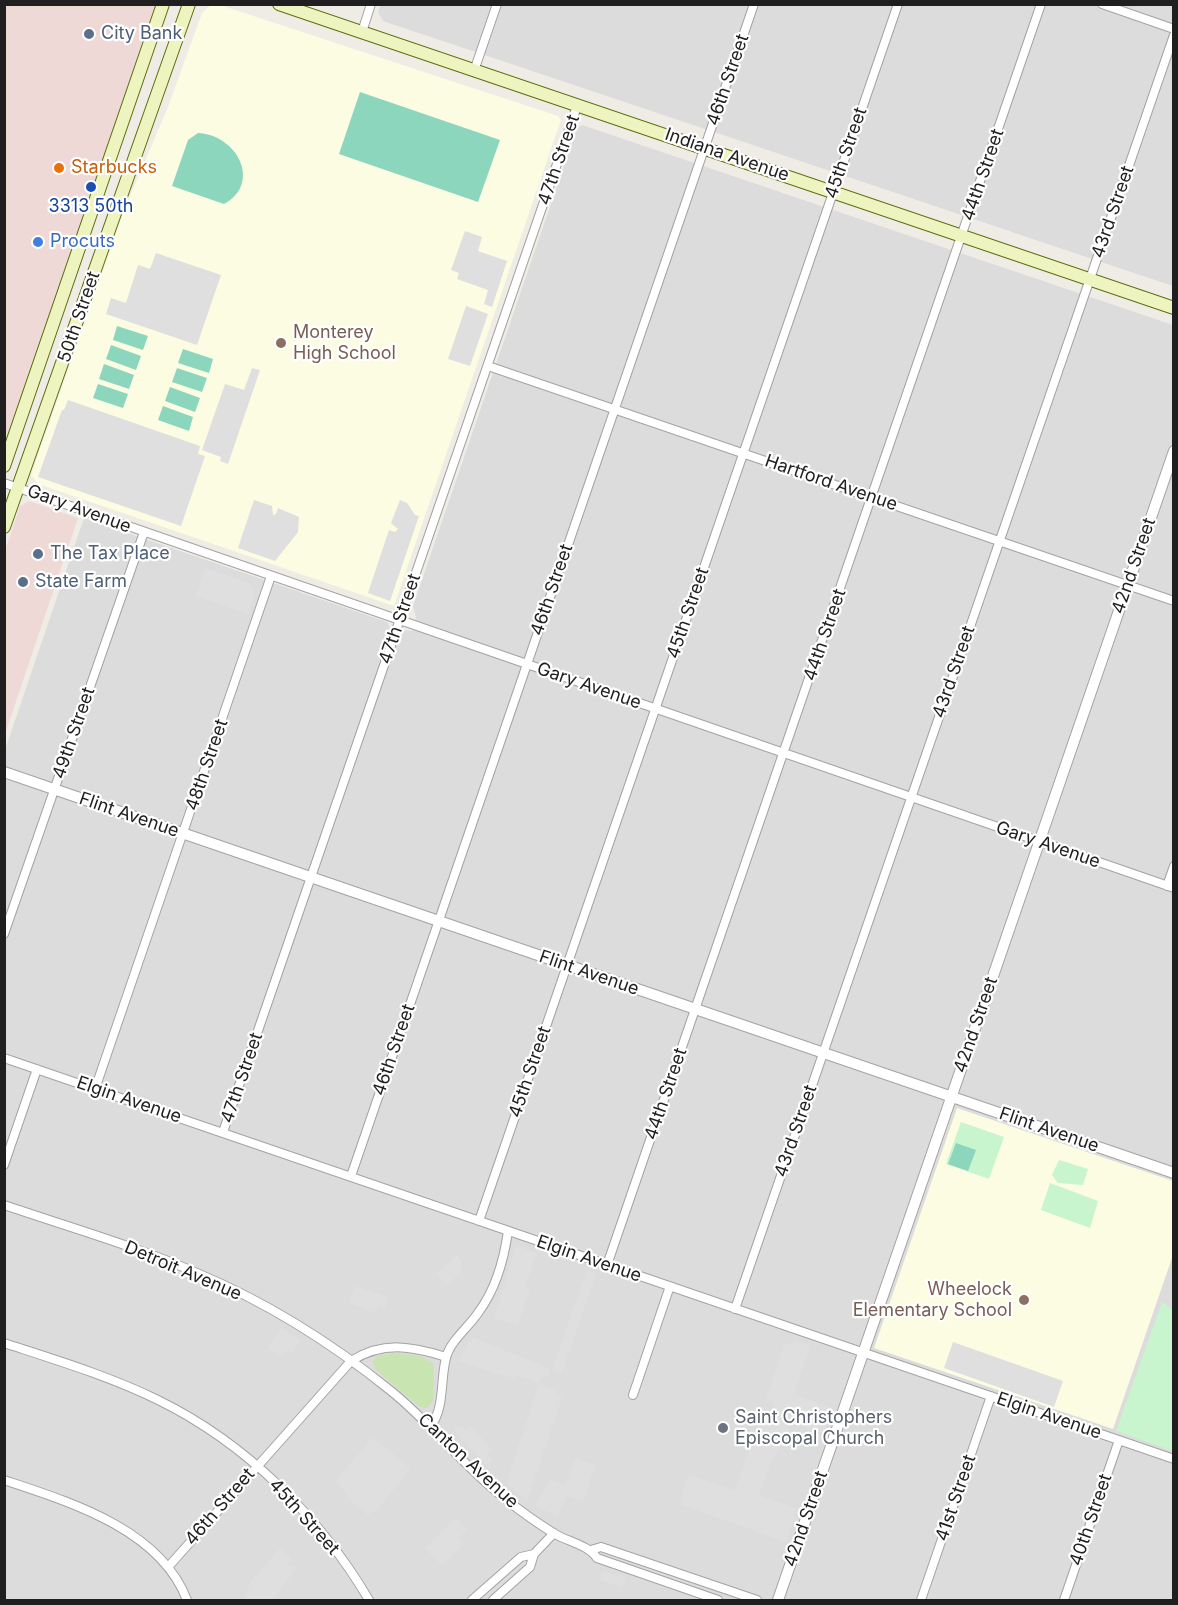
<!DOCTYPE html>
<style>
body{margin:0}
#map{position:relative;width:1178px;height:1605px;overflow:hidden;background:#efece6;font-family:Inter,sans-serif}
canvas{display:block}
.frame{position:absolute;inset:0;border:6px solid #1f1f1f;pointer-events:none}
</style>
<div id="map">
<canvas width="1178" height="1605"></canvas>
<div class="frame"></div>
</div>
<script>
const ctx = document.querySelector('canvas').getContext('2d');
ctx.lineJoin = 'round';
function paint(path, color) {
  ctx.fillStyle = color;
  ctx.fill(path, 'evenodd');
}
function stroke(path, color, width, dash) {
  ctx.strokeStyle = color;
  ctx.lineWidth = width;
  ctx.lineCap = dash ? 'butt' : 'round';
  ctx.setLineDash(dash || []);
  ctx.stroke(path);
}
function label(font, color, halo, rows, align = 'center') {
  ctx.font = font + ' Inter,sans-serif';
  ctx.lineWidth = 4.5;
  ctx.setLineDash([]);
  ctx.textBaseline = 'middle';
  ctx.strokeStyle = halo;
  ctx.fillStyle = color;
  for (const [text, x, y, turn = 0] of rows) {
    ctx.save();
    ctx.translate(x, y);
    ctx.rotate((+turn || 0) * Math.PI / 180);
    ctx.textAlign = isNaN(turn) ? turn : align;
    if (halo) ctx.strokeText(text, 0, 0);
    ctx.fillText(text, 0, 0);
    ctx.restore();
  }
}
const residential = new Path2D(`
 M 381,4 L 1173,5 L 1173,286 L 383,21 L 378,12 Z
 M 582,125 L 1173,325 L 1173,1600 L 5,1600 L 5,750 L 84,518 L 387,622 L 391,630 L 401,634 L 406,630 L 412,631 L 416,617 L 413,606 L 577,128 Z`);
const commercial = new Path2D(`
 M 5,4 L 156,5 L 5,440 L 4,5 Z
 M 29,501 L 78,518 L 5,734 L 5,551 L 20,506 Z`);
const education = new Path2D(`
 M 212,4 L 223,6 L 558,116 L 561,120 L 394,606 L 38,484 L 31,475 L 123,213 L 168,107 L 202,13 Z
 M 957,1108 L 1173,1181 L 1173,1255 L 1113,1429 L 874,1348 Z`);
const grass = new Path2D(`
 M 395,1353 L 420,1356 L 434,1364 L 433,1401 L 427,1408 L 420,1407 L 375,1369 L 373,1362 L 376,1356 Z`);
const park = new Path2D(`
 M 961,1122 L 1004,1137 L 989,1179 L 946,1164 Z
 M 1059,1160 L 1088,1169 L 1083,1185 L 1058,1183 L 1052,1175 Z
 M 1050,1183 L 1098,1201 L 1090,1228 L 1041,1210 Z
 M 1162,1302 L 1173,1310 L 1173,1451 L 1116,1431 Z`);
const pitch = new Path2D(`
 M 360,92 L 500,140 L 478,202 L 339,154 Z
 M 198,133 C 238,135 262,184 224,204 L 172,186 L 188,140 Z
 M 117,326 L 148,336 L 143,350 L 113,340 Z
 M 111,345 L 141,356 L 136,370 L 106,359 Z
 M 183,349 L 213,359 L 209,373 L 178,363 Z
 M 104,364 L 134,375 L 129,389 L 99,379 Z
 M 177,368 L 207,378 L 202,392 L 172,382 Z
 M 98,384 L 128,394 L 123,408 L 93,398 Z
 M 170,387 L 200,398 L 195,412 L 165,401 Z
 M 163,406 L 193,417 L 189,431 L 158,420 Z
 M 956,1143 L 976,1150 L 968,1171 L 948,1164 Z`);
const parking = new Path2D(`
 M 465,231 L 482,237 L 478,251 L 507,261 L 492,307 L 484,304 L 488,290 L 457,279 L 459,273 L 451,270 Z
 M 156,253 L 221,275 L 197,345 L 106,314 L 111,298 L 126,303 L 138,265 L 150,269 Z
 M 466,306 L 488,314 L 470,366 L 448,359 Z
 M 252,368 L 260,370 L 228,464 L 220,461 L 221,457 L 202,450 L 225,384 L 244,390 Z
 M 68,400 L 200,446 L 198,454 L 205,456 L 181,526 L 38,477 L 62,410 L 64,410 Z
 M 254,500 L 272,506 L 273,515 L 276,514 L 278,508 L 299,517 L 298,532 L 275,561 L 238,548 Z
 M 400,500 L 407,503 L 415,515 L 419,516 L 390,601 L 368,593 L 389,530 L 395,532 L 398,529 L 391,523 Z
 M 205,568 L 250,583 L 255,594 L 248,614 L 196,596 Z
 M 516,1246 L 537,1253 L 525,1287 L 530,1289 L 518,1325 L 494,1318 Z
 M 458,1254 L 461,1261 L 461,1273 L 447,1285 L 436,1274 Z
 M 587,1270 L 596,1274 L 562,1373 L 552,1370 Z
 M 355,1286 L 388,1297 L 385,1308 L 378,1306 L 376,1313 L 349,1303 Z
 M 281,1328 L 301,1340 L 292,1353 L 287,1350 L 282,1356 L 268,1348 Z
 M 472,1337 L 551,1369 L 547,1378 L 542,1376 L 539,1383 L 516,1375 L 515,1379 L 458,1361 Z
 M 794,1341 L 810,1346 L 794,1395 L 832,1408 L 823,1433 L 791,1422 L 783,1445 L 771,1461 L 759,1495 L 797,1509 L 786,1542 L 679,1504 L 689,1475 L 735,1490 L 762,1411 L 772,1414 L 775,1407 L 772,1401 L 766,1399 L 784,1343 L 793,1345 Z
 M 953,1342 L 1063,1381 L 1054,1407 L 944,1368 Z
 M 539,1384 L 557,1390 L 555,1395 L 562,1397 L 527,1501 L 506,1484 Z
 M 462,1425 L 466,1431 L 471,1427 L 492,1449 L 487,1454 L 492,1460 L 486,1465 L 456,1433 L 454,1429 Z
 M 373,1437 L 411,1469 L 375,1512 L 372,1511 L 368,1515 L 345,1496 L 347,1493 L 335,1481 Z
 M 575,1458 L 595,1465 L 583,1501 L 567,1496 L 557,1517 L 535,1505 L 550,1480 L 565,1485 Z
 M 456,1518 L 467,1530 L 458,1539 L 463,1544 L 442,1565 L 425,1548 Z
 M 280,1548 L 291,1558 L 288,1563 L 296,1569 L 272,1600 L 244,1600 L 250,1583 Z
 M 602,1572 L 626,1576 L 622,1587 L 600,1580 Z`);
const minor = new Path2D(`
 M 1102,4 L 1174,29
 M 362,32 L 371,4
 M 474,71 L 497,4
 M 488,366 L 1174,601
 M 4,483 L 1174,888
 M 1167,886 L 1174,866
 M 4,934 L 144,532
 M 4,1058 L 1174,1459
 M 95,1089 L 271,576
 M 223,1132 L 577,106
 M 4,1165 L 37,1069
 M 351,1176 L 754,4
 M 4,1205 C 69,1227 135,1246 197,1273 C 266,1302 333,1344 391,1391 C 431,1423 462,1465 503,1497 C 519,1510 537,1523 555,1534 C 569,1542 588,1545 597,1558 L 718,1600
 M 479,1221 L 898,4
 M 607,1265 L 1041,4
 M 735,1309 L 1174,35
 M 4,1343 C 56,1360 109,1376 158,1400 C 246,1443 320,1517 369,1600
 M 633,1395 L 670,1286
 M 431,1426 C 445,1407 440,1380 446,1358 C 450,1341 468,1328 478,1313 C 496,1289 504,1260 508,1231
 M 4,1480 C 70,1502 160,1529 187,1600
 M 591,1550 L 601,1547 L 757,1600
 M 169,1566 L 351,1361 C 383,1341 411,1346 446,1357
 M 472,1600 L 521,1557 L 534,1554
 M 493,1600 L 530,1567 L 534,1554 L 554,1533
 M 921,1600 L 991,1396
 M 1064,1600 L 1119,1440`);
const tertiary = new Path2D(`
 M 4,772 L 1174,1173
 M 778,1600 L 1174,451`);
const secondary = new Path2D(`
 M 279,4 L 1174,308
 M 4,466 L 163,4
 M 4,527 L 189,4`);
const markers = [
 [89,34,6,"#5c6f8a"],
 [59,168,6,"#e8710a"],
 [91,187,6,"#1a4fb4"],
 [38,242,6,"#3f7fe0"],
 [281,343,6,"#8d6e63"],
 [38,554,6,"#5c6f8a"],
 [23,582,6,"#5c6f8a"],
 [1024,1300,6,"#8d6e63"],
 [723,1428,6,"#6b7280"]
];
const serviceNames = [
 ["City Bank",101,34],
 ["The Tax Place",50,554],
 ["State Farm",35,582]
];
const streetNames = [
 ["46th Street",728,80,-71],
 ["45th Street",846,153,-71],
 ["Indiana Avenue",727,155,19],
 ["47th Street",559,160,-71],
 ["44th Street",983,175,-71],
 ["43rd Street",1113,212,-71],
 ["50th Street",79,317,-71],
 ["Hartford Avenue",831,483,19],
 ["Gary Avenue",79,509,20],
 ["42nd Street",1134,566,-71],
 ["46th Street",552,590,-71],
 ["45th Street",688,613,-71],
 ["47th Street",400,619,-71],
 ["44th Street",825,635,-71],
 ["43rd Street",954,672,-71],
 ["Gary Avenue",589,686,19],
 ["49th Street",74,733,-71],
 ["48th Street",207,765,-71],
 ["Flint Avenue",129,815,19],
 ["Gary Avenue",1048,845,19],
 ["Flint Avenue",589,973,19],
 ["42nd Street",976,1025,-71],
 ["46th Street",394,1050,-71],
 ["45th Street",530,1072,-71],
 ["47th Street",242,1078,-71],
 ["44th Street",666,1094,-71],
 ["Elgin Avenue",129,1100,19],
 ["Flint Avenue",1049,1130,19],
 ["43rd Street",796,1131,-71],
 ["Elgin Avenue",589,1259,19],
 ["Detroit Avenue",183,1271,23],
 ["Elgin Avenue",1049,1416,19],
 ["Canton Avenue",468,1461,43],
 ["41st Street",956,1498,-71],
 ["46th Street",220,1507,-49],
 ["45th Street",304,1517,48],
 ["42nd Street",806,1519,-71],
 ["40th Street",1091,1520,-71]
];
const foodNames = [
 ["Starbucks",71,168]
];
const transitNames = [
 ["3313 50th",91,207]
];
const shopNames = [
 ["Procuts",50,242]
];
const educationNames = [
 ["Monterey",293,333],
 ["High School",293,354],
 ["Wheelock",1012,1290,"right"],
 ["Elementary School",1012,1311,"right"]
];
const worshipNames = [
 ["Saint Christophers",735,1418],
 ["Episcopal Church",735,1439]
];
paint(residential, '#dddcdc');
paint(commercial, '#eed9d7');
paint(education, '#fbfce2');
paint(grass, '#c7e4b1');
paint(park, '#c8f4ce');
paint(pitch, '#8cd6be');
paint(parking, '#dfdfdf');
stroke(minor, '#a3a3a3', 10);
stroke(tertiary, '#a3a3a3', 12);
stroke(secondary, '#5e6d0f', 14);
stroke(minor, '#fff', 8);
stroke(tertiary, '#fff', 10);
stroke(secondary, '#eef4bf', 12);
for (const [x, y, r, color] of markers) {
  const dot = new Path2D();
  dot.arc(x, y, r, 0, 2 * Math.PI);
  ctx.fillStyle = color;
  ctx.fill(dot);
  stroke(dot, '#fff', 2);
}
label('18px', '#4e5e75', '#fff', serviceNames, 'left');
label('18px', '#1f1f1f', '#fff', streetNames);
label('18px', '#c56008', '#fff', foodNames, 'left');
label('18px', '#164399', '#fff', transitNames);
label('18px', '#366cbe', '#fff', shopNames, 'left');
label('18px', '#785e54', '#fff', educationNames, 'left');
label('18px', '#5b616d', '#fff', worshipNames, 'left');
</script>
